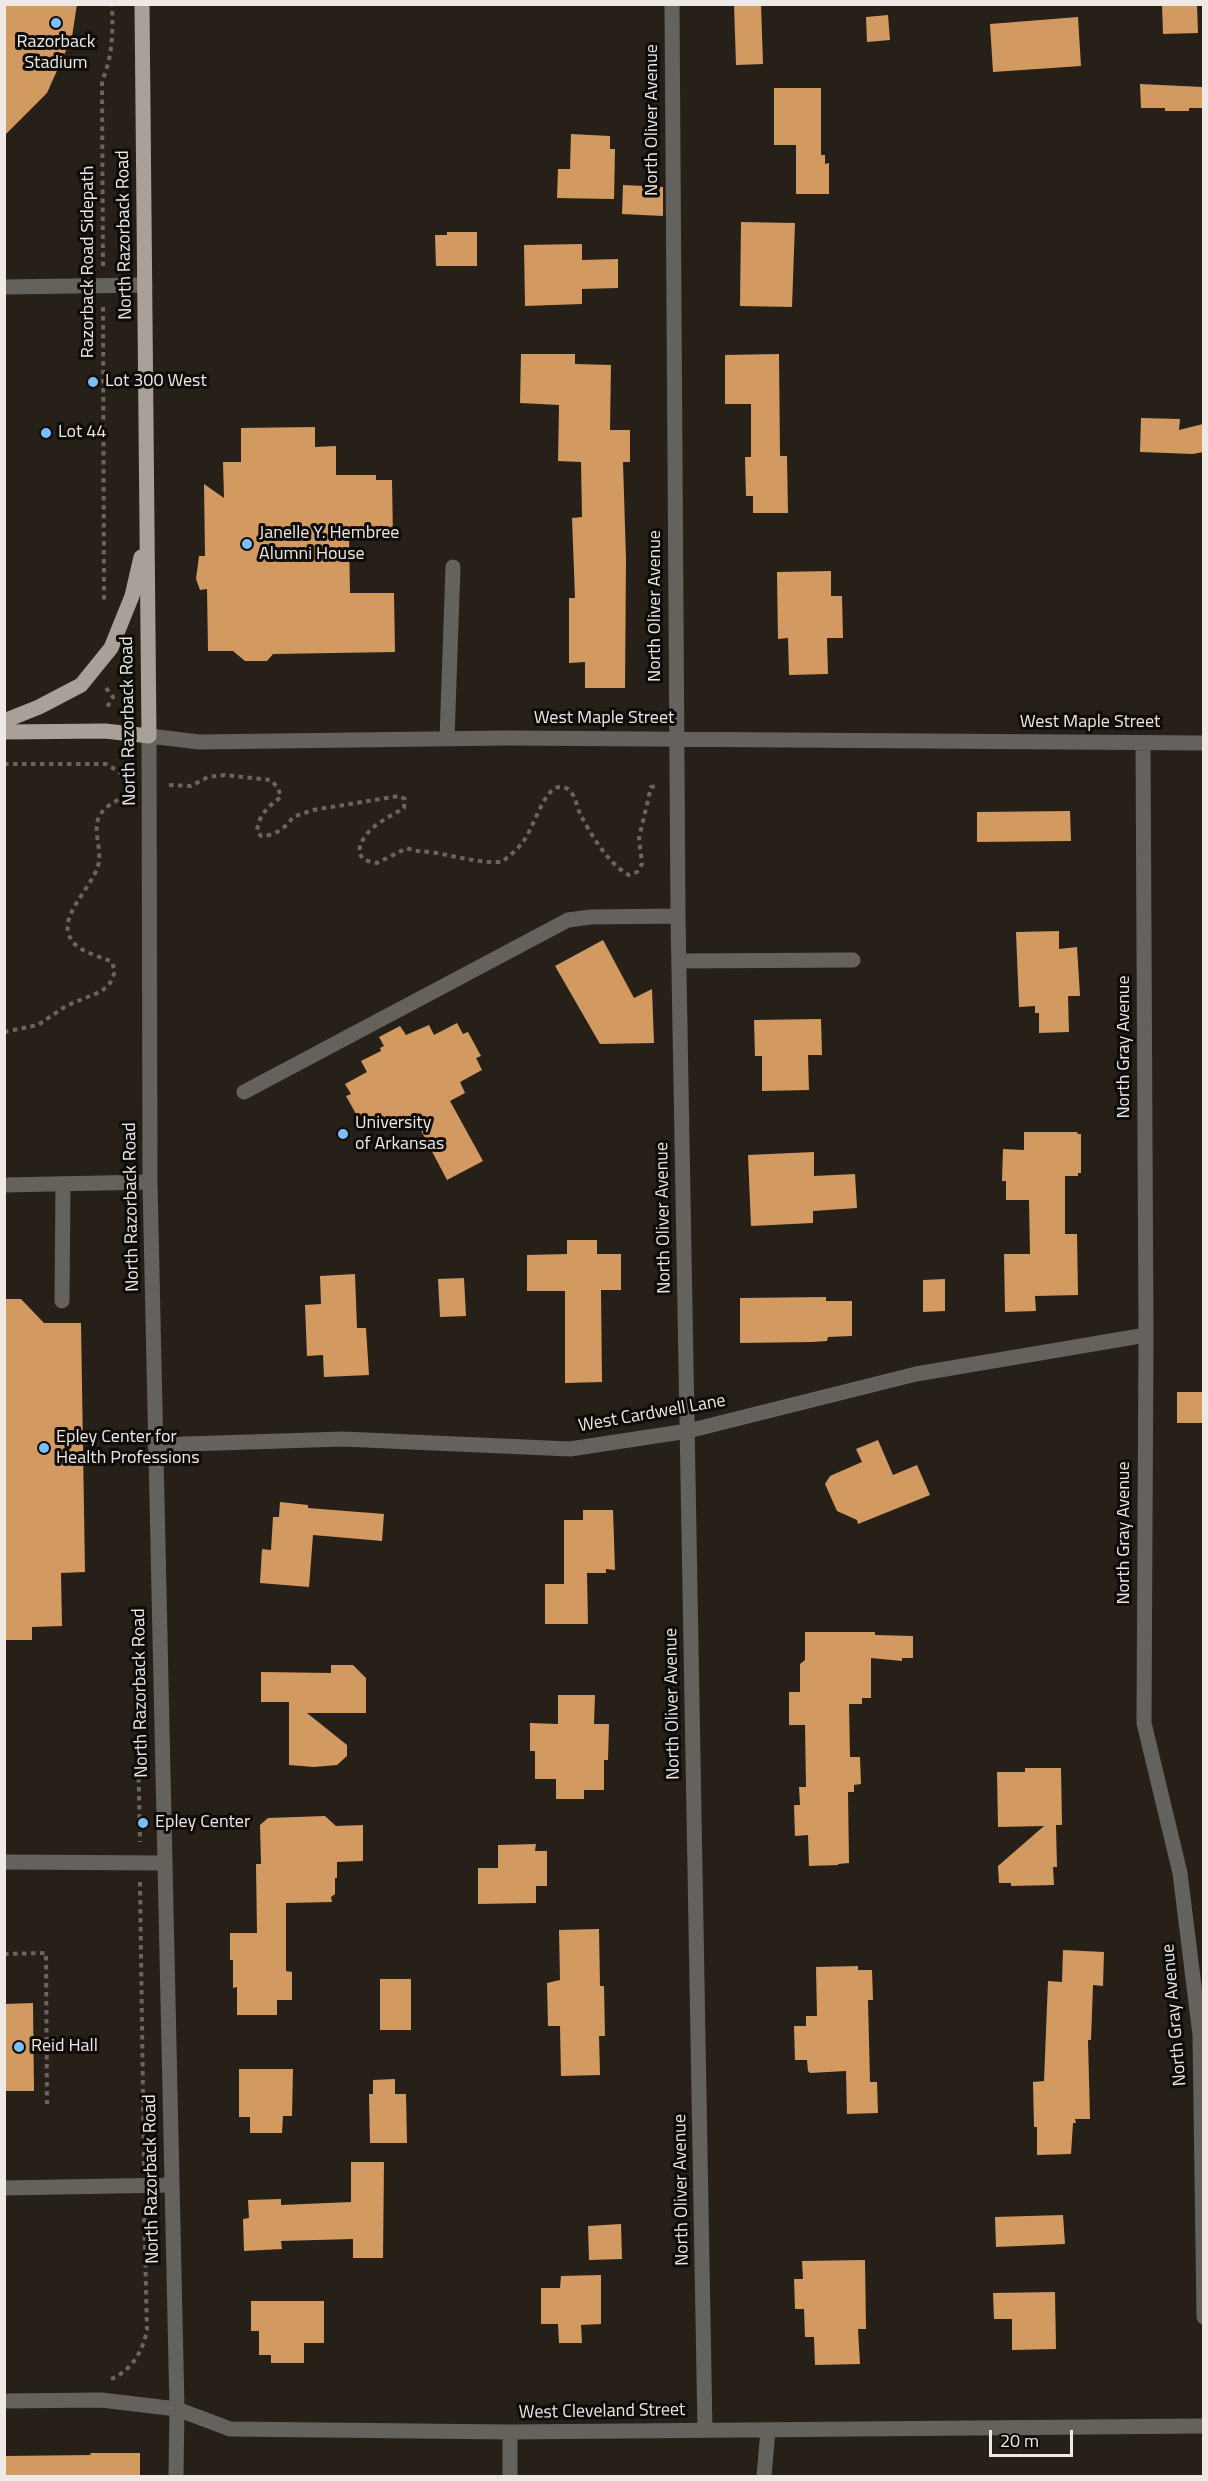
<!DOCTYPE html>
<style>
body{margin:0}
#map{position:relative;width:1208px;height:2481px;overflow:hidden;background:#272019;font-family:"Titillium Web",sans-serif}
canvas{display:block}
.frame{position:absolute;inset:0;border:6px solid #eee9e4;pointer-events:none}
.scale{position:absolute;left:989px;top:2430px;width:84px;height:27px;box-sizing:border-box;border:3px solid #eee9e4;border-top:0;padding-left:8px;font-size:18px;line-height:21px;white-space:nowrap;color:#eee9e4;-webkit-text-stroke:4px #0e0b08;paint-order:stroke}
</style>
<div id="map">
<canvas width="1208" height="2481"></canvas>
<div class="frame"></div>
<div class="scale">20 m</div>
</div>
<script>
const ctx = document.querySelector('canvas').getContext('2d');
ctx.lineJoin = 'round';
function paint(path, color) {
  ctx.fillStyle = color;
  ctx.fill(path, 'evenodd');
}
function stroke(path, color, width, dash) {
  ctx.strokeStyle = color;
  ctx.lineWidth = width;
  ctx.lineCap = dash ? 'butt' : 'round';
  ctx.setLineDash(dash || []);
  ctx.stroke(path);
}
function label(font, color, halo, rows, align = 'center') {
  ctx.font = font + ' "Titillium Web",sans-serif';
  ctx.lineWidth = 6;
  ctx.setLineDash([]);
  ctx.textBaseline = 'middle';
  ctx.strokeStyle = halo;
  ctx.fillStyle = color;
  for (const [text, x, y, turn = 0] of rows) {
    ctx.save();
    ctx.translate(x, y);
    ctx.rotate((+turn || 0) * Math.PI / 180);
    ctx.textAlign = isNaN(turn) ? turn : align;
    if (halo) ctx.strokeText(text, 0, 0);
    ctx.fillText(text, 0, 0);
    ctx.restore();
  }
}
const building = new Path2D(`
 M 4,4 L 77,4 L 72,37 L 47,93 L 4,136 Z
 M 734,4 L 761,4 L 763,64 L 736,65 Z
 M 1162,4 L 1197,4 L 1198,33 L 1163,34 Z
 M 888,15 L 890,40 L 867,42 L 866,17 Z
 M 1078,17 L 1081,66 L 993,72 L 990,24 Z
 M 1140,84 L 1203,87 L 1203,108 L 1189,108 L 1189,111 L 1165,111 L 1165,108 L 1141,108 Z
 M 774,88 L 821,88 L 821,155 L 825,155 L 825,164 L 829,163 L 829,194 L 796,194 L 796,145 L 774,145 Z
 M 571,134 L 610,136 L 610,149 L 615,149 L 614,199 L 557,198 L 558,169 L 570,169 Z
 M 623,185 L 663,187 L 663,216 L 622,214 Z
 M 741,222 L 795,223 L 792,307 L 740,306 Z
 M 447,232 L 477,232 L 477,266 L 436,266 L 435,235 L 447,235 Z
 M 582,244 L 582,260 L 618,259 L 618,288 L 582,289 L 582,304 L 525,306 L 524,245 Z
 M 521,354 L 575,354 L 575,364 L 611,365 L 610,430 L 630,430 L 630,462 L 623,462 L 626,559 L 625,688 L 585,688 L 585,662 L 569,663 L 569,598 L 575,598 L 572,518 L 582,517 L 581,462 L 558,461 L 559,405 L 520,403 Z
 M 779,354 L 780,456 L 787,456 L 788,513 L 753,513 L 753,496 L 746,496 L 745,457 L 751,457 L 751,404 L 725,404 L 725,355 Z
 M 1141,418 L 1180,419 L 1179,430 L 1203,424 L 1203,452 L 1193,454 L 1140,452 Z
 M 315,427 L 315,447 L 336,446 L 336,475 L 376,475 L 376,480 L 392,480 L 393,537 L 349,537 L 350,593 L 394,593 L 395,652 L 273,654 L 267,661 L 245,661 L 233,651 L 208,651 L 207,589 L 200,590 L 196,579 L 199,556 L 205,556 L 204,484 L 224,498 L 223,462 L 241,462 L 241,428 Z
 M 831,571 L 831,596 L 842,596 L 843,638 L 827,638 L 828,674 L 789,675 L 788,638 L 778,639 L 777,572 Z
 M 1070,811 L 1071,841 L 977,842 L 977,812 Z
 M 1059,931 L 1059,949 L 1077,947 L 1080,996 L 1068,996 L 1069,1032 L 1039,1033 L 1039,1013 L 1035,1013 L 1035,1006 L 1019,1007 L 1016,932 Z
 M 603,940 L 634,998 L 652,989 L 654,1043 L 600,1044 L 555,966 Z
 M 821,1019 L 822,1055 L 808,1055 L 809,1090 L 762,1091 L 762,1056 L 755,1056 L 754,1020 Z
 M 457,1023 L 463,1034 L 468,1032 L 481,1056 L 476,1058 L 482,1070 L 460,1082 L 465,1093 L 450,1101 L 483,1161 L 447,1180 L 415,1119 L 398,1128 L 392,1117 L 371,1129 L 365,1119 L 360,1121 L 346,1096 L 351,1094 L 345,1084 L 367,1072 L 361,1061 L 381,1051 L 380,1048 L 384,1046 L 379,1037 L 400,1026 L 406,1035 L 429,1025 L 434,1035 Z
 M 1024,1132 L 1077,1132 L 1078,1134 L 1081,1134 L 1081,1173 L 1078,1173 L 1078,1176 L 1065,1176 L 1065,1234 L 1077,1234 L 1078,1295 L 1035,1296 L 1036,1311 L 1005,1312 L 1004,1254 L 1030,1254 L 1029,1200 L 1006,1200 L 1006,1181 L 1002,1181 L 1003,1149 L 1024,1150 Z
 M 814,1152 L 814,1176 L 855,1174 L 857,1208 L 813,1211 L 813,1223 L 751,1226 L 748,1155 Z
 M 567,1240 L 597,1240 L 597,1254 L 621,1254 L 621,1290 L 601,1290 L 602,1382 L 565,1383 L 565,1291 L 527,1291 L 527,1255 L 567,1254 Z
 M 355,1274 L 357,1328 L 366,1328 L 369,1375 L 324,1377 L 323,1355 L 307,1356 L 305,1305 L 321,1304 L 320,1276 Z
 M 464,1278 L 466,1316 L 440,1317 L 438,1279 Z
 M 945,1279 L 945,1311 L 923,1312 L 923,1280 Z
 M 826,1297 L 826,1301 L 852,1301 L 852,1336 L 828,1337 L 827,1341 L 812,1342 L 740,1343 L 740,1298 Z
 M 4,1299 L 21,1299 L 44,1323 L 81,1323 L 85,1572 L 61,1573 L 62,1626 L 32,1627 L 32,1640 L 4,1640 Z
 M 1177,1392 L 1203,1392 L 1203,1423 L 1177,1423 Z
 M 878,1440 L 893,1475 L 917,1465 L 930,1495 L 858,1524 L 857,1520 L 837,1511 L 825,1484 L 830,1476 L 862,1462 L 856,1449 Z
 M 280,1502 L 308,1505 L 308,1508 L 384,1514 L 382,1541 L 313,1535 L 309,1587 L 260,1583 L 262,1549 L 271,1550 L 273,1517 L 279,1517 Z
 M 583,1510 L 613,1510 L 615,1570 L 606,1569 L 606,1573 L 587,1573 L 588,1624 L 545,1624 L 545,1584 L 564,1584 L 564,1520 L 583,1520 Z
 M 805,1632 L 875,1632 L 875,1635 L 913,1636 L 913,1658 L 902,1658 L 902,1661 L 871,1658 L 871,1698 L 862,1698 L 862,1704 L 849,1704 L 850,1757 L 860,1757 L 861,1784 L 854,1785 L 854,1792 L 848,1792 L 849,1863 L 838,1864 L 838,1865 L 809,1866 L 808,1835 L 795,1836 L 794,1805 L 800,1805 L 799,1787 L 806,1787 L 805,1725 L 789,1725 L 789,1692 L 800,1692 L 800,1664 L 805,1660 Z
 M 331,1665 L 353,1665 L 366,1678 L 366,1713 L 307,1713 L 347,1745 L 347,1756 L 337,1765 L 314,1767 L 289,1765 L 289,1702 L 261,1702 L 261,1672 L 331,1673 Z
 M 558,1695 L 595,1695 L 594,1724 L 609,1724 L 608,1760 L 604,1760 L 604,1790 L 584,1790 L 584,1799 L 556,1799 L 556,1779 L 535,1779 L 535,1751 L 530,1751 L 530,1723 L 558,1724 Z
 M 1025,1768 L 1061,1768 L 1062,1825 L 1056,1825 L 1057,1867 L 1053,1867 L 1054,1885 L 1011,1886 L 1011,1883 L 999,1883 L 998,1866 L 1044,1826 L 998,1827 L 997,1772 L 1025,1772 Z
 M 325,1816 L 336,1826 L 363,1825 L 363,1861 L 337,1862 L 337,1878 L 335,1878 L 335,1894 L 331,1897 L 332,1902 L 286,1903 L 286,1971 L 292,1972 L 292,2000 L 277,2000 L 277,2015 L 237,2015 L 237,1987 L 233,1988 L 233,1960 L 230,1960 L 230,1933 L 257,1933 L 256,1864 L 261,1864 L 260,1825 L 268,1818 Z
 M 536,1844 L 535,1851 L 547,1851 L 547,1886 L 536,1886 L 536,1903 L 478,1904 L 478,1868 L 498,1868 L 498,1845 Z
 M 599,1929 L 600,1986 L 604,1986 L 605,2036 L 599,2036 L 600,2075 L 561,2076 L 560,2026 L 548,2026 L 547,1983 L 560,1980 L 559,1930 Z
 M 1063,1950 L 1104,1952 L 1103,1986 L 1093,1985 L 1091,2040 L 1088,2040 L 1090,2119 L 1075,2119 L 1076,2123 L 1073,2123 L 1071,2154 L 1037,2155 L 1037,2127 L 1034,2127 L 1033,2082 L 1044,2081 L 1048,1981 L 1062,1982 Z
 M 858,1966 L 858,1970 L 872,1970 L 873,2000 L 868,2000 L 870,2082 L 877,2082 L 878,2113 L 847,2114 L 846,2071 L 810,2073 L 808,2071 L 807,2060 L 795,2060 L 794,2026 L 806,2026 L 806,2016 L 817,2016 L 816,1967 Z
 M 380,1979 L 411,1979 L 411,2030 L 380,2030 Z
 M 33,2003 L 34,2091 L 4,2091 L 4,2004 Z
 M 239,2069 L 293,2069 L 292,2116 L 283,2116 L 282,2133 L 250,2133 L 250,2117 L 239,2117 Z
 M 395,2079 L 395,2094 L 406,2094 L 407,2143 L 370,2143 L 369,2094 L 373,2094 L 373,2080 Z
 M 351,2162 L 384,2162 L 383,2258 L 353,2258 L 353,2239 L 281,2241 L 282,2249 L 244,2251 L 243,2219 L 249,2218 L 248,2200 L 281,2199 L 281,2205 L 351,2202 Z
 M 1063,2215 L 1065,2244 L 996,2247 L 995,2217 Z
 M 621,2224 L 622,2259 L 589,2260 L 588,2226 Z
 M 865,2260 L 866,2329 L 858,2329 L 860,2364 L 815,2365 L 814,2337 L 805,2337 L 804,2309 L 795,2309 L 794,2279 L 803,2279 L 802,2261 Z
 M 601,2275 L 601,2324 L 581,2325 L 582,2343 L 559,2343 L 558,2324 L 541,2324 L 541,2288 L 560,2288 L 561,2276 Z
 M 1055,2292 L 1056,2349 L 1012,2350 L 1012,2319 L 994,2319 L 993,2293 Z
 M 251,2301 L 324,2301 L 324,2343 L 304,2343 L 304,2363 L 271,2363 L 271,2355 L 259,2355 L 259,2331 L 251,2331 Z
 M 90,2453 L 140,2453 L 140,2476 L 4,2476 L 4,2456 L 91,2455 Z`);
const path = new Path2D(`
 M 103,266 L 102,81 C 113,55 113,32 112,4
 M 103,307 L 104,602
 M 106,688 L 113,697 L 106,709
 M 4,764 L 106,764 L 121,773 L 127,784
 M 169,785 L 191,786 L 208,777 L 225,775 L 271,780 L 278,788 L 281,797 C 268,807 259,814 257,831 L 261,836 C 274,836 286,828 293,817 L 313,810 L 399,796 L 405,799 L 404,808 C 386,819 361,829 359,853 L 364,860 L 377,863 L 407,848 C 416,852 422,851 431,852 C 455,856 477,863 502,862 C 509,856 517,850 522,843 C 534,829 543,789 559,787 C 563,786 569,789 571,792 C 576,798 577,807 580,814 C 591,834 608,864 629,875 L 637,872 L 642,864 L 639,838 L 651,787 L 658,786
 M 4,1032 L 38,1025 L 66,1006 L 102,991 L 110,983 L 115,972 L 112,962 C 96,954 73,952 68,932 C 63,910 97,882 99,861 C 101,846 92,828 100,815 C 105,806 118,800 126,795
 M 135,1607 L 140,1842
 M 140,1882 L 144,2166
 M 4,1954 L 46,1953 L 47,2104
 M 111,2379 C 132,2371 143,2350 147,2330 L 144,2206`);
const minor = new Path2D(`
 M 672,4 L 678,916 L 705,2430
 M 4,287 L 145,285
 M 447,739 L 453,567
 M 1143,743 L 1146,1335 L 1144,1723 L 1180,1873 L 1200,2035 L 1204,2317
 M 679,961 L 853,960
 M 244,1092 L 568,920 L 591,917 L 678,916
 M 4,1185 L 150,1182
 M 62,1301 L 63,1184
 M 155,1445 L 343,1439 L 570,1449 L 688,1431 L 916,1374 L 1146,1335
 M 4,1862 L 165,1863
 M 4,2188 L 172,2185
 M 4,2401 L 101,2400 L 177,2409 L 230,2429 L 510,2432 L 1204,2426
 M 510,2432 L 510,2476
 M 176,2476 L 177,2409 L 150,1182 L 149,736 L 199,742 L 508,738 L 1204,743
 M 764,2476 L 768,2430`);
const major = new Path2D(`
 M 4,721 L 39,707 L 81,685 L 111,648 L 132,596 L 141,557
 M 4,732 L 105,731 L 149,736 L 142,4`);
const markers = [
 [56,23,6,"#7cbef9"],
 [93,382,6,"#7cbef9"],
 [46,433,6,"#7cbef9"],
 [247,544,6,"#7cbef9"],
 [343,1134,6,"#7cbef9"],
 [44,1448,6,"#7cbef9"],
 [143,1823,6,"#7cbef9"],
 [19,2047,6,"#7cbef9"]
];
const poiNames = [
 ["Razorback",56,43,"center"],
 ["Stadium",56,64,"center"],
 ["Lot 300 West",105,382],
 ["Lot 44",58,433],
 ["Janelle Y. Hembree",259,534],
 ["Alumni House",259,555],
 ["University",355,1124],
 ["of Arkansas",355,1145],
 ["Epley Center for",56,1438],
 ["Health Professions",56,1459],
 ["Epley Center",155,1823],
 ["Reid Hall",31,2047]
];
const streetNames = [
 ["North Oliver Avenue",653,120,-90],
 ["North Razorback Road",125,235,-91],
 ["Razorback Road Sidepath",89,262,-90],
 ["North Oliver Avenue",656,606,-90],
 ["West Maple Street",604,719],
 ["North Razorback Road",129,721,-91],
 ["West Maple Street",1090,723],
 ["North Gray Avenue",1125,1047,-90],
 ["North Razorback Road",132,1207,-91],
 ["North Oliver Avenue",664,1218,-91],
 ["West Cardwell Lane",652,1414,-10],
 ["North Gray Avenue",1125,1533,-90],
 ["North Razorback Road",141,1693,-91],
 ["North Oliver Avenue",673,1704,-91],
 ["North Gray Avenue",1175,2015,-95],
 ["North Razorback Road",152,2179,-91],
 ["North Oliver Avenue",682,2190,-91],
 ["West Cleveland Street",602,2412,-1]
];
paint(building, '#d29a60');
stroke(path, '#6c655f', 4, [4.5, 4.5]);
stroke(minor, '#65615d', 15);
stroke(major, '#a8a099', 15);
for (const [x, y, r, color] of markers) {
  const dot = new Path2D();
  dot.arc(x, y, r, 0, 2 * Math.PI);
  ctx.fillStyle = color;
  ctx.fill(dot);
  stroke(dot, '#0e0b08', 2);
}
label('18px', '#eee9e4', '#0e0b08', poiNames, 'left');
label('18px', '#eee9e4', '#0e0b08', streetNames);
</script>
